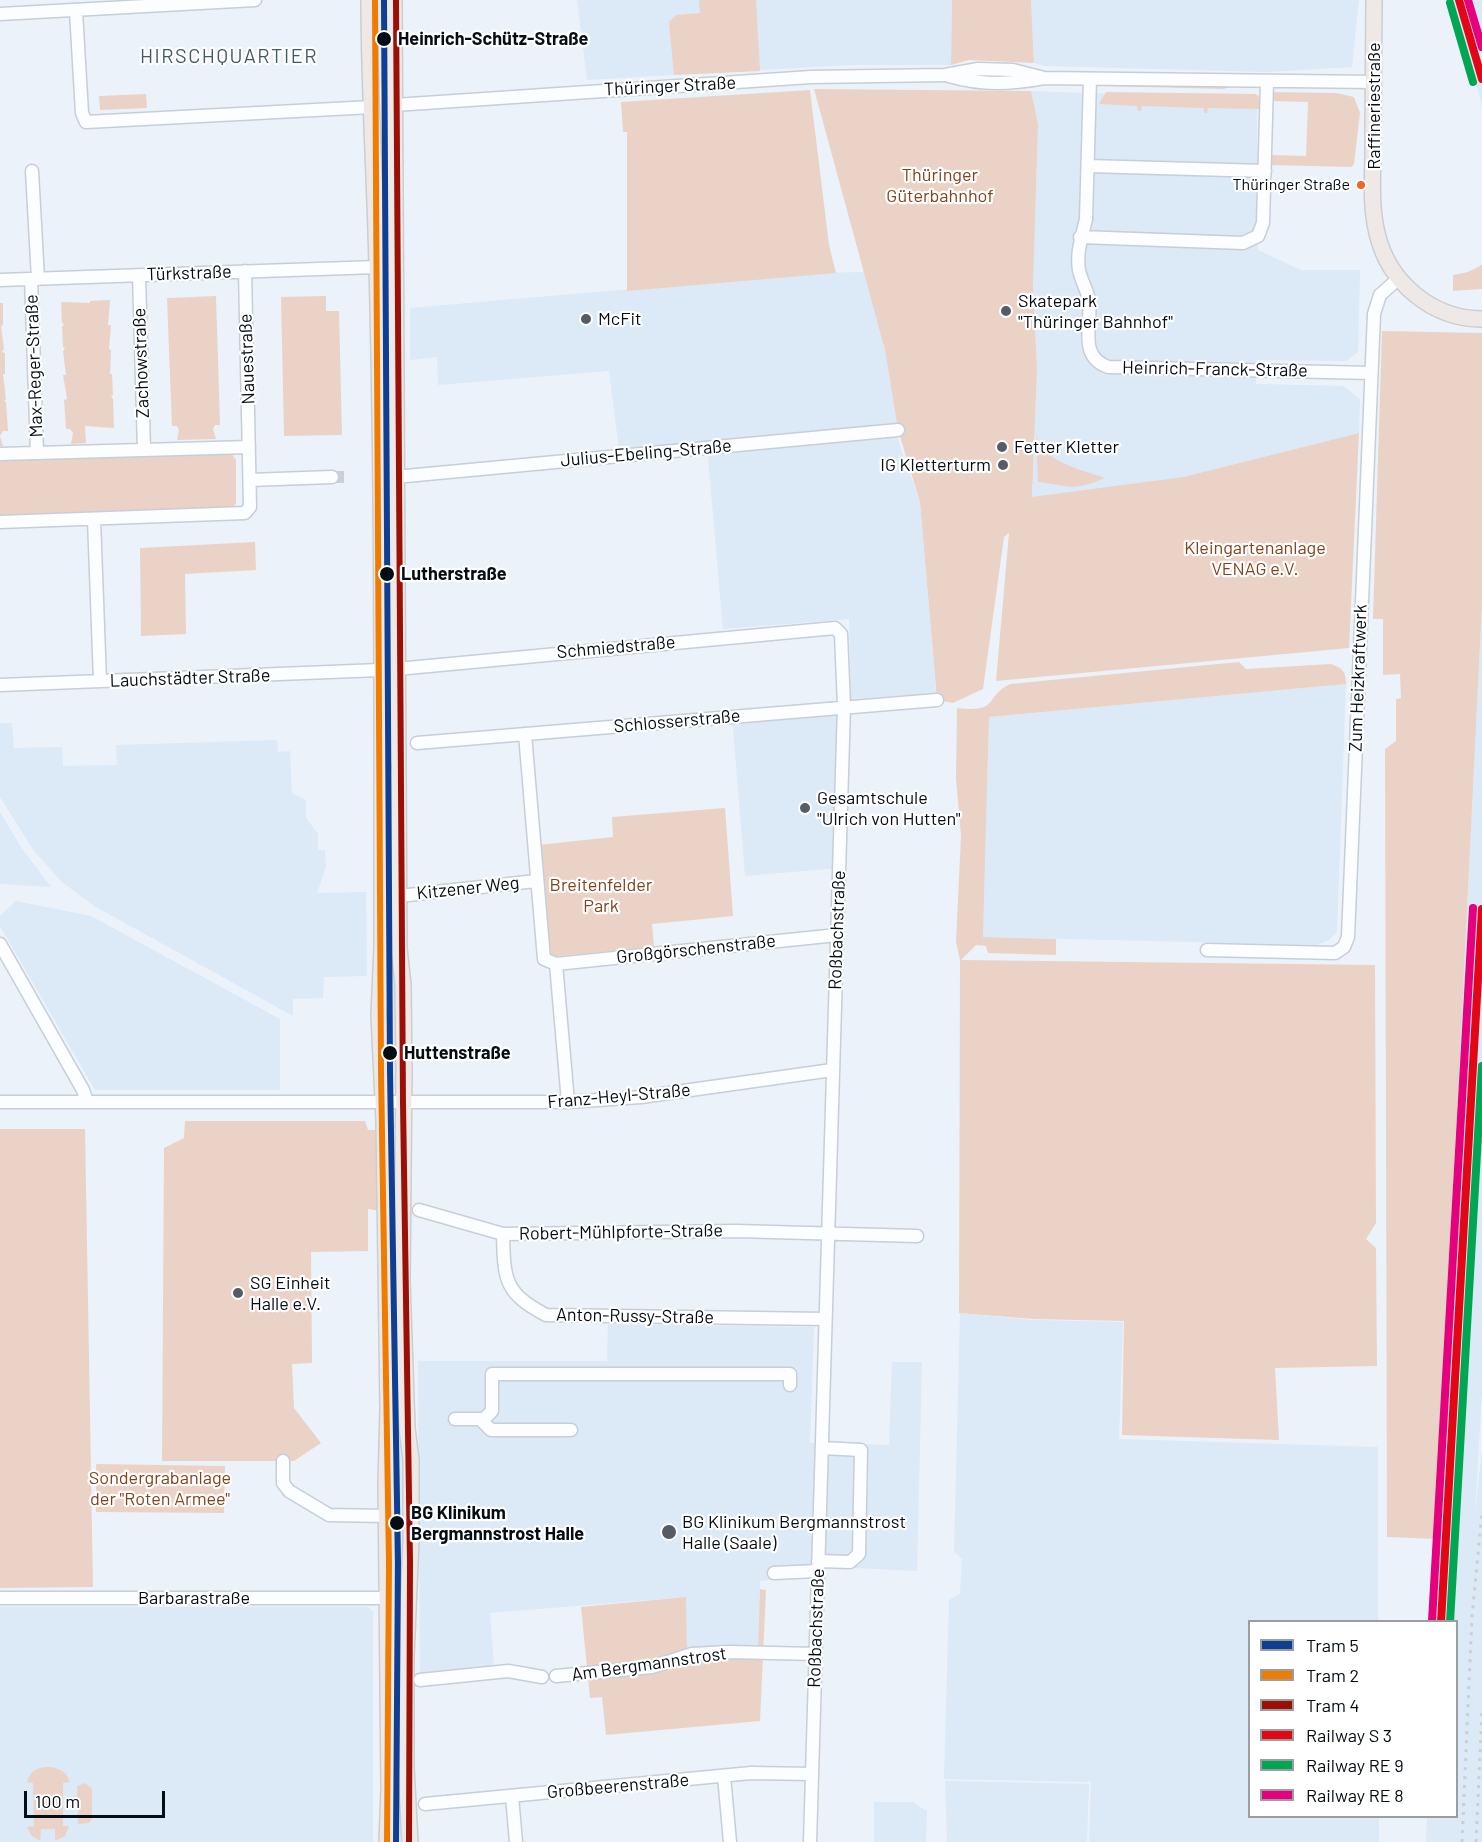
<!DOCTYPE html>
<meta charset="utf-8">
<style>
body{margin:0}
#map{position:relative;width:1482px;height:1842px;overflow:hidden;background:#ecf2f9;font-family:Barlow,sans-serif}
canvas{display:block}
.legend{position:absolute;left:1248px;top:1620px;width:210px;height:198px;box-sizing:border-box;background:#fff;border:2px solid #9b9ea1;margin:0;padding:8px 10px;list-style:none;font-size:18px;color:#040c15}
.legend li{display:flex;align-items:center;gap:12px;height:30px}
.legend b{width:30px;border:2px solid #9b9ea1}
.scale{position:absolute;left:24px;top:1791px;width:141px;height:27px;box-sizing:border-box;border:3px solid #040c15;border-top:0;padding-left:8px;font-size:18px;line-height:21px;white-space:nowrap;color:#040c15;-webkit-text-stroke:4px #fff;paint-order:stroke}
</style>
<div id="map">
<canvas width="1482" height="1842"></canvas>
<ul class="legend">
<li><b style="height:8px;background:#0f3f93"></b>Tram 5</li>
<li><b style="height:8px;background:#ef7c00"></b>Tram 2</li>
<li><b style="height:8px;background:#9b1006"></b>Tram 4</li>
<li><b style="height:8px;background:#e30614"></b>Railway S 3</li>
<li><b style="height:8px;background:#00a651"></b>Railway RE 9</li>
<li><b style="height:8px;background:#e5007d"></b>Railway RE 8</li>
</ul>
<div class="scale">100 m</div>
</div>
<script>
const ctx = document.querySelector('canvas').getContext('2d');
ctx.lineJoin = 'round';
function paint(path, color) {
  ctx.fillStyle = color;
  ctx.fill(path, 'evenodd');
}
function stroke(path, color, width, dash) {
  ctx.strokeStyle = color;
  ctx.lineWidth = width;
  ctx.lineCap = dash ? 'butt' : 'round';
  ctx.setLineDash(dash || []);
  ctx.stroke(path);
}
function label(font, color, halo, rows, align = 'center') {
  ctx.font = font + ' Barlow,sans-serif';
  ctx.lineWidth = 4.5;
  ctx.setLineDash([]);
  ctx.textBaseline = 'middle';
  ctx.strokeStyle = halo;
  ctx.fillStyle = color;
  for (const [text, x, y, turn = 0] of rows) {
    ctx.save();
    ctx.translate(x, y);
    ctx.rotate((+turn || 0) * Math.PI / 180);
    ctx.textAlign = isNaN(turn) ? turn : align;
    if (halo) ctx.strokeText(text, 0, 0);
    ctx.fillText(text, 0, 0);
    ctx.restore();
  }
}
const built = new Path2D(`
 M 377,0 L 388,0 L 390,83 L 382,87 L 379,87 L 378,79 Z
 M 577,0 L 952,0 L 951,65 L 850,65 L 587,80 Z
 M 1031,0 L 1359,0 L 1352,67 L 1267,72 L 1044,66 L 1034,63 Z
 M 1451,0 L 1482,0 L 1482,107 L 1471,62 Z
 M 1031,91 L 1257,99 L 1258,250 L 1301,270 L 1360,270 L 1358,352 L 1346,361 L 1257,360 L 1256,384 L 1344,386 L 1360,399 L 1359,433 L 1183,477 L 1032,498 L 1033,485 L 1030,483 L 1033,476 L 1037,369 L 1033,288 L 1038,124 Z
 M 379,127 L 389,127 L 393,667 L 384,667 Z
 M 865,272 L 885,350 L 897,425 L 619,450 L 609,371 L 438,385 L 437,357 L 410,360 L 410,308 L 818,273 Z
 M 896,434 L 920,502 L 936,693 L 851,699 L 849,619 L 723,629 L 708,458 L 710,454 Z
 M 1482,605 L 1482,1391 L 1475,1513 L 1482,1450 L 1482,1842 L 1426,1842 L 1427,1817 L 1456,1816 L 1456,1622 L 1434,1621 L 1435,1608 L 1438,1603 L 1436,1539 Z
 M 384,675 L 392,676 L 398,1086 L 388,1093 L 386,1093 Z
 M 1346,684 L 1337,932 L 1329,940 L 1317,945 L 983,937 L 989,717 Z
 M 844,706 L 839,868 L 745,876 L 732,716 Z
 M 0,723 L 12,723 L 14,748 L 62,747 L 63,766 L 117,765 L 116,745 L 277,740 L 278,752 L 290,751 L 292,793 L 306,800 L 306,818 L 318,834 L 318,850 L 325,850 L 326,867 L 317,893 L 366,892 L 367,976 L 324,977 L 323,998 L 293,999 L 293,1016 L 94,906 L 62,882 L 34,851 L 0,797 Z
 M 0,812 L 21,847 L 51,887 L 0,884 Z
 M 16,901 L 91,916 L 280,1019 L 280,1090 L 95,1090 L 0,926 L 0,916 Z
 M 388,1124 L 396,1124 L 401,1420 L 394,1413 Z
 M 960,1313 L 1034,1320 L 1123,1322 L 1119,1439 L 1378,1447 L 1378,1621 L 1250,1622 L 1250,1816 L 1379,1817 L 1379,1842 L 1089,1842 L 1091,1782 L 944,1779 L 949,1600 L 960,1594 L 962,1559 L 954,1551 Z
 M 608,1324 L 814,1327 L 810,1443 L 889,1445 L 892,1362 L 922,1362 L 917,1571 L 811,1566 L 809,1575 L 760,1581 L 759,1647 L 687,1650 L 686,1597 L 490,1613 L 494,1665 L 446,1670 L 446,1677 L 420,1680 L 418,1361 L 607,1361 Z
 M 392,1428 L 402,1428 L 406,1455 L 406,1842 L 391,1842 Z
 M 0,1607 L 368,1607 L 373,1612 L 373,1842 L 0,1842 Z
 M 945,1781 L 1089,1784 L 1087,1842 L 947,1842 Z
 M 874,1802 L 912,1802 L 927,1811 L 926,1842 L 874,1842 Z`);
const green = new Path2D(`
 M 699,0 L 756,0 L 760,71 L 674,75 L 669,22 L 676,15 L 700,13 Z
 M 952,0 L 1031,0 L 1034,63 L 969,60 L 951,65 Z
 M 1115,84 L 1228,87 L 1224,89 L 1105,86 Z
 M 814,89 L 1031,91 L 1038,124 L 1033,288 L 1037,369 L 1032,497 L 1183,477 L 1359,433 L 1349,648 L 996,681 L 1009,533 L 1004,537 L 983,689 L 953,703 L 937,700 L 920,502 L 898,430 L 885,350 Z
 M 810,90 L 829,245 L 836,273 L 627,291 L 627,132 L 623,132 L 621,102 Z
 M 1106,92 L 1256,94 L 1260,98 L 1260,109 L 1208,108 L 1207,113 L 1204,113 L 1204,108 L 1142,106 L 1141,111 L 1138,111 L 1137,106 L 1099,104 Z
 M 1271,92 L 1336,93 L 1354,97 L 1360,113 L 1354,164 L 1351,167 L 1269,165 L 1269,155 L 1306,156 L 1308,102 L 1271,101 Z
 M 146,94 L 147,108 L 100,110 L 99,96 Z
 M 1482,265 L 1482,289 L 1453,291 L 1453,275 L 1468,272 Z
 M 216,296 L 220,425 L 215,425 L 213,429 L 216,439 L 177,440 L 179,430 L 177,426 L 172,426 L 167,298 Z
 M 326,296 L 326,311 L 339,311 L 342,435 L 284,436 L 281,297 Z
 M 110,300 L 108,325 L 111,325 L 109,349 L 111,350 L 110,374 L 112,374 L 113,395 L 111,396 L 113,399 L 114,428 L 85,426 L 86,443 L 71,444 L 73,433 L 70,429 L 66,429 L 64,400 L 67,399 L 63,375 L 66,375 L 63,351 L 65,348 L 63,347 L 62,327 L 64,324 L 62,323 L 61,302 L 90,303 L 90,301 Z
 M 0,303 L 3,303 L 3,325 L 1,326 L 4,349 L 2,352 L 5,353 L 5,374 L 3,374 L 6,399 L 4,401 L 6,402 L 8,431 L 3,431 L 0,436 L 3,446 L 0,446 Z
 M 1382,331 L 1482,333 L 1482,605 L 1436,1539 L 1387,1537 L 1385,749 L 1396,741 L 1396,699 L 1401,698 L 1400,674 L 1383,675 L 1383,619 L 1373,619 Z
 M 1036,433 C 1040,462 1081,469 1105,478 C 1070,492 1073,486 1038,482 Z
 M 231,453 L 236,460 L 236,503 L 233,509 L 0,520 L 0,458 Z
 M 255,542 L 256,570 L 185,574 L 186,634 L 141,636 L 140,548 Z
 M 1239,662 L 1246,669 L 1331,664 C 1342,668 1346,671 1346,684 L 989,717 L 983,937 L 1056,939 L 1056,955 L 988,953 L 986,946 L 976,945 L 961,960 L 1375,965 L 1376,1223 L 1366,1239 L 1376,1248 L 1377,1366 L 1275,1368 L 1279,1440 L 1122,1435 L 1124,1321 L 1034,1319 L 959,1313 L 960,960 L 956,942 L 961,836 L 956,778 L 957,708 C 1000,713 984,697 1010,684 Z
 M 725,808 L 733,916 L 652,924 L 654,947 L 547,957 L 538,845 L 613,837 L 612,817 Z
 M 185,1121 L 365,1121 L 368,1130 L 378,1130 L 381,1211 L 368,1209 L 368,1251 L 311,1252 L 312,1363 L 292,1364 L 294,1408 L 321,1443 L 294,1461 L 162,1461 L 164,1148 L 184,1138 Z
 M 0,1129 L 85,1129 L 93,1587 L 0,1588 Z
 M 96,1464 L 225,1466 L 224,1513 L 96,1512 Z
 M 760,1589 L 766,1590 L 760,1721 L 606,1735 L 602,1697 L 590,1698 L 581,1607 L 686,1597 L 687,1650 L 721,1646 L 758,1648 Z
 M 51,1767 C 61,1769 67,1773 70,1782 L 63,1783 L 63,1826 L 69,1826 L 65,1836 L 55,1841 L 55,1829 L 41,1829 L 40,1841 L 31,1835 L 27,1827 L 34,1826 L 33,1783 L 27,1782 C 31,1769 39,1767 51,1767 Z
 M 85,1783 L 92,1789 L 92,1819 L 89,1823 L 78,1824 L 77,1786 Z`);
const minorTunnel = new Path2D(`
 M 332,477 L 348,477`);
const minor = new Path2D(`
 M 76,11 L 82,113 L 86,122 L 372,107
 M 0,14 L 255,0
 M 949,76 C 983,86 1011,84 1044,78 L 1373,82
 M 1090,79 L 1086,219 C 1082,237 1076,252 1079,270 C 1081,281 1088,291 1089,301 C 1092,326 1078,356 1108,367 L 1371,373
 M 395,105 L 811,77 L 945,75 L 978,69 L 1013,70 L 1044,78
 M 1088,166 L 1265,171
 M 32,171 L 38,279
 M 1080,237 L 1243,243 L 1258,236 L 1263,223 L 1267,82
 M 139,275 L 144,450
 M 31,279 L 37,453
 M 0,280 L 377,267
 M 0,454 L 249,447
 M 395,477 L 898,430
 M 250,480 L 332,477
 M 94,519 L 100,681
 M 0,522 L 245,513 L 250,507 L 245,271
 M 397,669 L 835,628 L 841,634 L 844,706 L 810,1842
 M 0,685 L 380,670
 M 525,734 L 544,959 L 556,964 L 568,1102
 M 417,743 L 937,700
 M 399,896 L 536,881
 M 0,944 L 83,1090 L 87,1102
 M 1207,950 L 1335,953 L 1344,947 L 1348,937 L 1374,314 L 1380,295 L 1399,278
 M 556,964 L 837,935
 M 0,1102 L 568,1102 L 641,1097 L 832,1070
 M 419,1210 L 503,1234 L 736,1231 L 917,1236
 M 503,1234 C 504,1279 504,1293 546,1315 L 825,1319
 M 455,1419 L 484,1419 L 492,1411 L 492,1374 L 790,1374 L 790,1385
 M 480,1419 L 491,1430 L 571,1430
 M 283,1461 L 283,1483 L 289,1491 L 329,1515 L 387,1516
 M 818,1561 L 850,1562 L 859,1554 L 861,1450 L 822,1448
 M 774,1573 L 817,1571
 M 0,1598 L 388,1598
 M 556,1676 L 652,1667 L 692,1654 L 730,1652 L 815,1654
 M 420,1680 L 508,1671 L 542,1677
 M 724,1776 L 730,1842
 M 512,1796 L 516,1842
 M 425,1804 L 751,1773 L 812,1774`);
const major = new Path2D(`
 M 369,0 C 369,89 375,177 377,266 C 383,493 382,720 382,947 L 379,1015 L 384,1120 L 388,1409 L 386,1483 L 389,1789 L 387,1842
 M 394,0 L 399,948 L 403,985 L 404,1071 L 402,1280 L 407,1428 L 411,1460 L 411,1540 L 406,1657 L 406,1767 L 410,1842
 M 1374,0 C 1374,44 1373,88 1373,133 C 1374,165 1369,201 1377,233 C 1388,282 1432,319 1482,319`);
const tram = new Path2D(`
 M 388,804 L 391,765`);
const rail = new Path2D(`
 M 1462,1842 L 1472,1617 L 1482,1512
 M 1476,1842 L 1482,1711`);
const rail1 = new Path2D(`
 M 1459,0 L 1482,79
 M 1441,1622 L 1482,909`);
const rail2 = new Path2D(`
 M 1450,3 L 1473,82
 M 1450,1622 L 1482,1066`);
const rail3 = new Path2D(`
 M 1468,0 L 1482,47
 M 1432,1621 L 1473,908`);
const tram1 = new Path2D(`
 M 384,0 L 390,1071 L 398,1562 L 396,1842`);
const tram2 = new Path2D(`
 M 375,0 L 381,1071 L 389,1562 L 387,1842`);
const tram3 = new Path2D(`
 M 396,0 L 403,1103 L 410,1562 L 409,1842`);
const markers = [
 [384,39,8,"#040c15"],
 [1361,185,5,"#f26522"],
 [1006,311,6,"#555c65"],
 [586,319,6,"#555c65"],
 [1002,447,6,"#555c65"],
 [1003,465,6,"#555c65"],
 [387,574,8,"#040c15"],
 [805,808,6,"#555c65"],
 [390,1053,8,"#040c15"],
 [238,1293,6,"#555c65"],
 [397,1523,8,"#040c15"],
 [669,1532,8,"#555c65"]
];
const busNames = [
 ["Thüringer Straße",1350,185]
];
const stopNames = [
 ["Heinrich-Schütz-Straße",398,39],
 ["Lutherstraße",401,574],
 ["Huttenstraße",404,1053],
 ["BG Klinikum",411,1513],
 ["Bergmannstrost Halle",411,1534]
];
const streetNames = [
 ["Thüringer Straße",670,86,-3],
 ["Raffineriestraße",1374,106,-90],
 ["Türkstraße",189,273,-2],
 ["Nauestraße",247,359,-92],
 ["Zachowstraße",141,363,-92],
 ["Max-Reger-Straße",34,366,-92],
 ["Heinrich-Franck-Straße",1215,369,1],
 ["Julius-Ebeling-Straße",646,453,-5],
 ["Schmiedstraße",616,647,-5],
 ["Lauchstädter Straße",190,678,-2],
 ["Zum Heizkraftwerk",1358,678,-88],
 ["Schlosserstraße",677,721,-5],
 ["Kitzener Weg",468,888,-6],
 ["Roßbachstraße",837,930,-88],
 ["Großgörschenstraße",696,949,-6],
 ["Franz-Heyl-Straße",619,1096,-5],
 ["Robert-Mühlpforte-Straße",621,1232,-1],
 ["Anton-Russy-Straße",635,1316,1],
 ["Barbarastraße",194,1598],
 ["Roßbachstraße",816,1628,-88],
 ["Am Bergmannstrost",649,1664,-8],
 ["Großbeerenstraße",618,1786,-5]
];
const parkNames = [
 ["Thüringer",940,175],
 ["Güterbahnhof",940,196],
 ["Kleingartenanlage",1255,548],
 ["VENAG e.V.",1255,569],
 ["Breitenfelder",601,885],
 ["Park",601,906],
 ["Sondergrabanlage",160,1478],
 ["der \"Roten Armee\"",160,1499]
];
const poiNames = [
 ["Skatepark",1018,301],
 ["\"Thüringer Bahnhof\"",1018,322],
 ["McFit",598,319],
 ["Fetter Kletter",1014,447],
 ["IG Kletterturm",991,465,"right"],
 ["Gesamtschule",817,798],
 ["\"Ulrich von Hutten\"",817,819],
 ["SG Einheit",250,1283],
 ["Halle e.V.",250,1304],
 ["BG Klinikum Bergmannstrost",682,1522],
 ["Halle (Saale)",682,1543]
];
const neighbourhoodNames = [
 ["HIRSCHQUARTIER",229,56]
];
paint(built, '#dce9f7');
paint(green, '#ebd2c6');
stroke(minorTunnel, '#c9d0d7', 12, [12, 6]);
stroke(minor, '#c7ced7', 15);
stroke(major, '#caced2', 18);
stroke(minor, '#fcfdfe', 12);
stroke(major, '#eee9e6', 15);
stroke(tram, '#cdced0', 1.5);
stroke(rail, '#cdced0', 3, [3, 6]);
stroke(rail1, '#e30614', 8);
stroke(rail2, '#00a651', 8);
stroke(rail3, '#e5007d', 8);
stroke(tram1, '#0f3f93', 6);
stroke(tram2, '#ef7c00', 6);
stroke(tram3, '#9b1006', 6);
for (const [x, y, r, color] of markers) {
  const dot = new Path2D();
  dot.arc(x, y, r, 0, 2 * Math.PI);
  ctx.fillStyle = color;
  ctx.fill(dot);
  stroke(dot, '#fff', 2);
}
label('16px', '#040c15', '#fff', busNames, 'right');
label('bold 18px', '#040c15', '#fff', stopNames, 'left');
label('18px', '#040c15', '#fff', streetNames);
label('18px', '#84421c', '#fff', parkNames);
label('18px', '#040c15', '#fff', poiNames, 'left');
ctx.letterSpacing = '1.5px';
label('20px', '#405870', '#fff', neighbourhoodNames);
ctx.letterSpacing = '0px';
</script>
